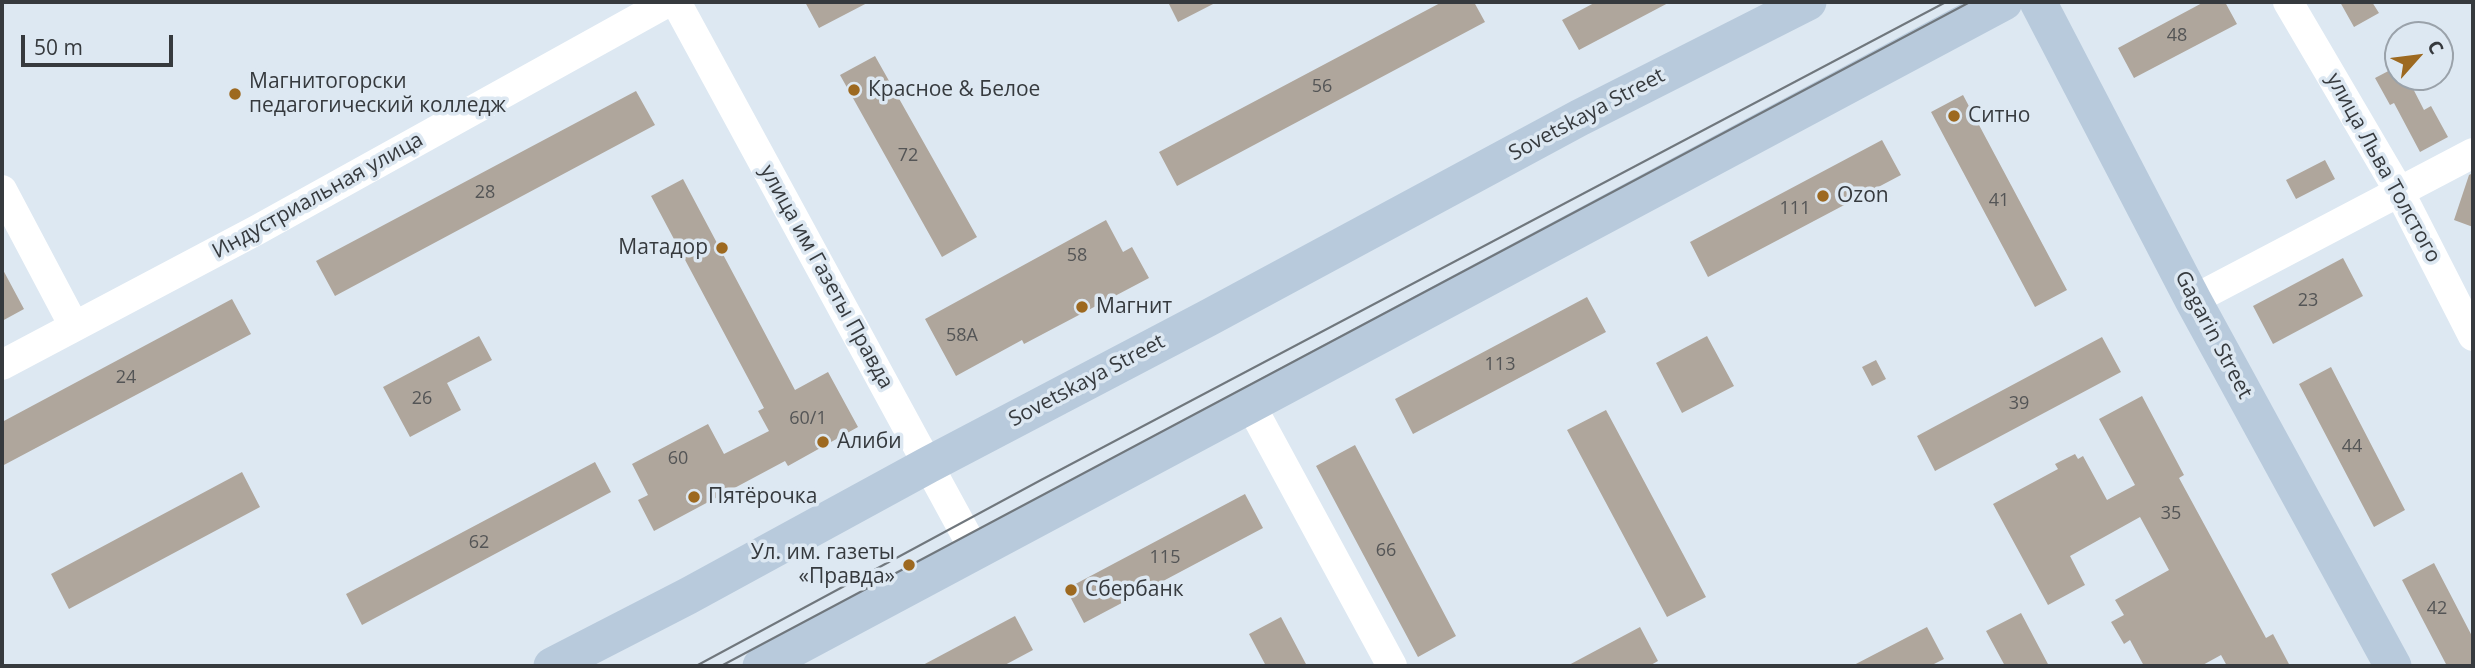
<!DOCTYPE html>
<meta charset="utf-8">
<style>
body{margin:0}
#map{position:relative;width:2475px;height:668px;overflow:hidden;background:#dde8f2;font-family:"Open Sans",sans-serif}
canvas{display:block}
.frame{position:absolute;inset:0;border:4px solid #363a3e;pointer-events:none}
.north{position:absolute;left:2384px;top:21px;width:70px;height:70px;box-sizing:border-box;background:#dde8f2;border:2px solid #9aa2aa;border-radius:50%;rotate:62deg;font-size:19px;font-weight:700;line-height:28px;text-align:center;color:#363a3e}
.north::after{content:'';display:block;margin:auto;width:24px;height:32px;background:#9d6920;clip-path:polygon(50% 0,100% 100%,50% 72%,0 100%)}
.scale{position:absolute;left:21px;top:35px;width:152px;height:32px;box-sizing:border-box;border:4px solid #363a3e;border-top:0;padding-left:9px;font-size:21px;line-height:24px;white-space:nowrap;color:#363a3e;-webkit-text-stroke:5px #dde8f2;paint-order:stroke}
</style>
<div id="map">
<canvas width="2475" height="668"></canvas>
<div class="frame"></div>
<div class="north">С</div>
<div class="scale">50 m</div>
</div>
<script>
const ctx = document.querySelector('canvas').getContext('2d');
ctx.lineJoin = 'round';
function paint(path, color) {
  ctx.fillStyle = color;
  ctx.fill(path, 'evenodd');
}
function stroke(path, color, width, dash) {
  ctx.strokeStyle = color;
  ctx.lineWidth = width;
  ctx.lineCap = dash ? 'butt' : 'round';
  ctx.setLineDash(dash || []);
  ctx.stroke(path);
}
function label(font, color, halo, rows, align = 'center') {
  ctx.font = font + ' "Open Sans",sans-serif';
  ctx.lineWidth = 7;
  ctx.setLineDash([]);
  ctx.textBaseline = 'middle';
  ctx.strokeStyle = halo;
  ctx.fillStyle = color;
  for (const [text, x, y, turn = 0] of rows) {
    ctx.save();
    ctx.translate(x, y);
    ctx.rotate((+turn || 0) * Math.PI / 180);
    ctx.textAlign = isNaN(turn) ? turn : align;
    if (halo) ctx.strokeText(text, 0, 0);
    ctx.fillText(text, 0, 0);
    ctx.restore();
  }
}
const building = new Path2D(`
 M 805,2 L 869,2 L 819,28 Z
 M 1168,2 L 1217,2 L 1178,22 Z
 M 1442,2 L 1474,2 L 1485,22 L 1177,186 L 1159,152 Z
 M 1596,2 L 1670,2 L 1579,50 L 1562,20 Z
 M 2204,2 L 2225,2 L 2237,24 L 2134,78 L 2118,48 Z
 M 2340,2 L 2372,2 L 2379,13 L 2354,27 Z
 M 875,56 L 977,237 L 942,257 L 840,75 Z
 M 2398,66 L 2398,77 L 2407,77 L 2424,110 L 2431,106 L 2448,137 L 2420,152 L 2394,103 L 2390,105 L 2375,78 Z
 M 636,91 L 655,125 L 335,296 L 316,261 Z
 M 1963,95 L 2067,290 L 2035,307 L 1931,112 Z
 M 1882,140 L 1901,175 L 1708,277 L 1690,242 Z
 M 2325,160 L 2335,179 L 2296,199 L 2286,180 Z
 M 2473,173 L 2473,227 L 2454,220 L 2469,175 Z
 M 683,179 L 795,390 L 828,372 L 858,427 L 788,466 L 785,461 L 654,531 L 638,500 L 648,495 L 632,464 L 708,424 L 724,454 L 769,431 L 758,411 L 764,408 L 651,196 Z
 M 1106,220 L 1123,252 L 1132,247 L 1149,278 L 1024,344 L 1022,340 L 956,376 L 925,319 Z
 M 2343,258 L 2363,296 L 2273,344 L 2253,306 Z
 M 2,268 L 24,309 L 2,321 Z
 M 1587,297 L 1606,332 L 1413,434 L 1395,399 Z
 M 232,299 L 251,334 L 2,466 L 2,422 Z
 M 479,336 L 492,360 L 447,383 L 461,410 L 410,437 L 383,387 Z
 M 1707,336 L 1734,386 L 1682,413 L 1656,363 Z
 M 2102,337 L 2121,372 L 1935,471 L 1917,436 Z
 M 1876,360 L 1886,379 L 1872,386 L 1862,367 Z
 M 2331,367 L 2405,510 L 2374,527 L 2299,384 Z
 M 2142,396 L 2184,475 L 2179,478 L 2266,638 L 2273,634 L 2290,666 L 2227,666 L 2221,655 L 2201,666 L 2144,666 L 2130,640 L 2124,644 L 2111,622 L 2124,615 L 2115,600 L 2169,570 L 2140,517 L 2070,556 L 2085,585 L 2048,605 L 1993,504 L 2058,469 L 2055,464 L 2075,454 L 2078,459 L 2083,456 L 2107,500 L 2135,485 L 2099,419 Z
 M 1606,410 L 1706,597 L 1667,617 L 1567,430 Z
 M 1355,445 L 1456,636 L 1418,657 L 1316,466 Z
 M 595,462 L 611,492 L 362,625 L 346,594 Z
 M 242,472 L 260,507 L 69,609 L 51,574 Z
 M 1245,494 L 1263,528 L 1084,623 L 1066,589 Z
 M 2434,563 L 2473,638 L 2473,666 L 2447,666 L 2402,580 Z
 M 2021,613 L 2049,666 L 2005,666 L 1986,631 Z
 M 1015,616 L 1033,650 L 1003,666 L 921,666 Z
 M 1281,617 L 1307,666 L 1266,666 L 1249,634 Z
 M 1640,627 L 1658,661 L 1649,666 L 1567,666 Z
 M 1927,627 L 1944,659 L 1930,666 L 1852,666 Z`);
const minor = new Path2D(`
 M 676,2 L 976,553
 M 2288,2 L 2399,191 L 2473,336
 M 2,190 L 74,326
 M 2193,300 L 2473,153
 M 2,365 L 257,230 L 668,2
 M 1250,404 L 1392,666`);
const major = new Path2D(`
 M 2038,2 L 2193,300 L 2393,666
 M 552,666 L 688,596 L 928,465 L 1208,318 L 1579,118 L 1808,2
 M 761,666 L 2004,2`);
const tram = new Path2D(`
 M 696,666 L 1041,480 L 1946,2
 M 721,666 L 1970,2`);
const markers = [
 [854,90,7,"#9d6920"],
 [235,94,7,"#9d6920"],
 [1954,116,7,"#9d6920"],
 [1823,196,7,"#9d6920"],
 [722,248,7,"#9d6920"],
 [1082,307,7,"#9d6920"],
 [823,442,7,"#9d6920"],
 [694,497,7,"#9d6920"],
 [909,565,7,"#9d6920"],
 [1071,590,7,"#9d6920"]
];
const numberNames = [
 ["48",2177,36],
 ["56",1322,87],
 ["72",908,156],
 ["28",485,193],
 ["41",1999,201],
 ["111",1795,209],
 ["58",1077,256],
 ["23",2308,301],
 ["58А",962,336],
 ["113",1500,365],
 ["24",126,378],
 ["26",422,399],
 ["39",2019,404],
 ["60/1",808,419],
 ["44",2352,447],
 ["60",678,459],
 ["35",2171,514],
 ["62",479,543],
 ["66",1386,551],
 ["115",1165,558],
 ["42",2437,609]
];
const poiNames = [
 ["Магнитогорски",249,82],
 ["педагогический колледж",249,106],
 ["Красное & Белое",868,90],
 ["Ситно",1968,116],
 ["Ozon",1837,196],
 ["Матадор",708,248,"right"],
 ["Магнит",1096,307],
 ["Алиби",837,442],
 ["Пятёрочка",708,497],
 ["Ул. им. газеты",895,553,"right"],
 ["«Правда»",895,577,"right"],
 ["Сбербанк",1085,590]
];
const streetNames = [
 ["Sovetskaya Street",1587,115,-28],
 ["улица Льва Толстого",2383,168,61],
 ["Индустриальная улица",318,196,-29],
 ["улица им Газеты Правда",826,277,61],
 ["Gagarin Street",2213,335,62],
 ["Sovetskaya Street",1087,381,-28]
];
paint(building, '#afa69c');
stroke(minor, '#fff', 30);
stroke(major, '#b8cadc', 37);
stroke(tram, '#70777d', 2);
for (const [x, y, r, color] of markers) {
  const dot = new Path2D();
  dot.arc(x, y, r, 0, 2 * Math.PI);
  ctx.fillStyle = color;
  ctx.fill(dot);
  stroke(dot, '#dde8f2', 2.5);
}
label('18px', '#545556', null, numberNames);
label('21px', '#363a3e', '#dde8f2', poiNames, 'left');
label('21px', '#363a3e', '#dde8f2', streetNames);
</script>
